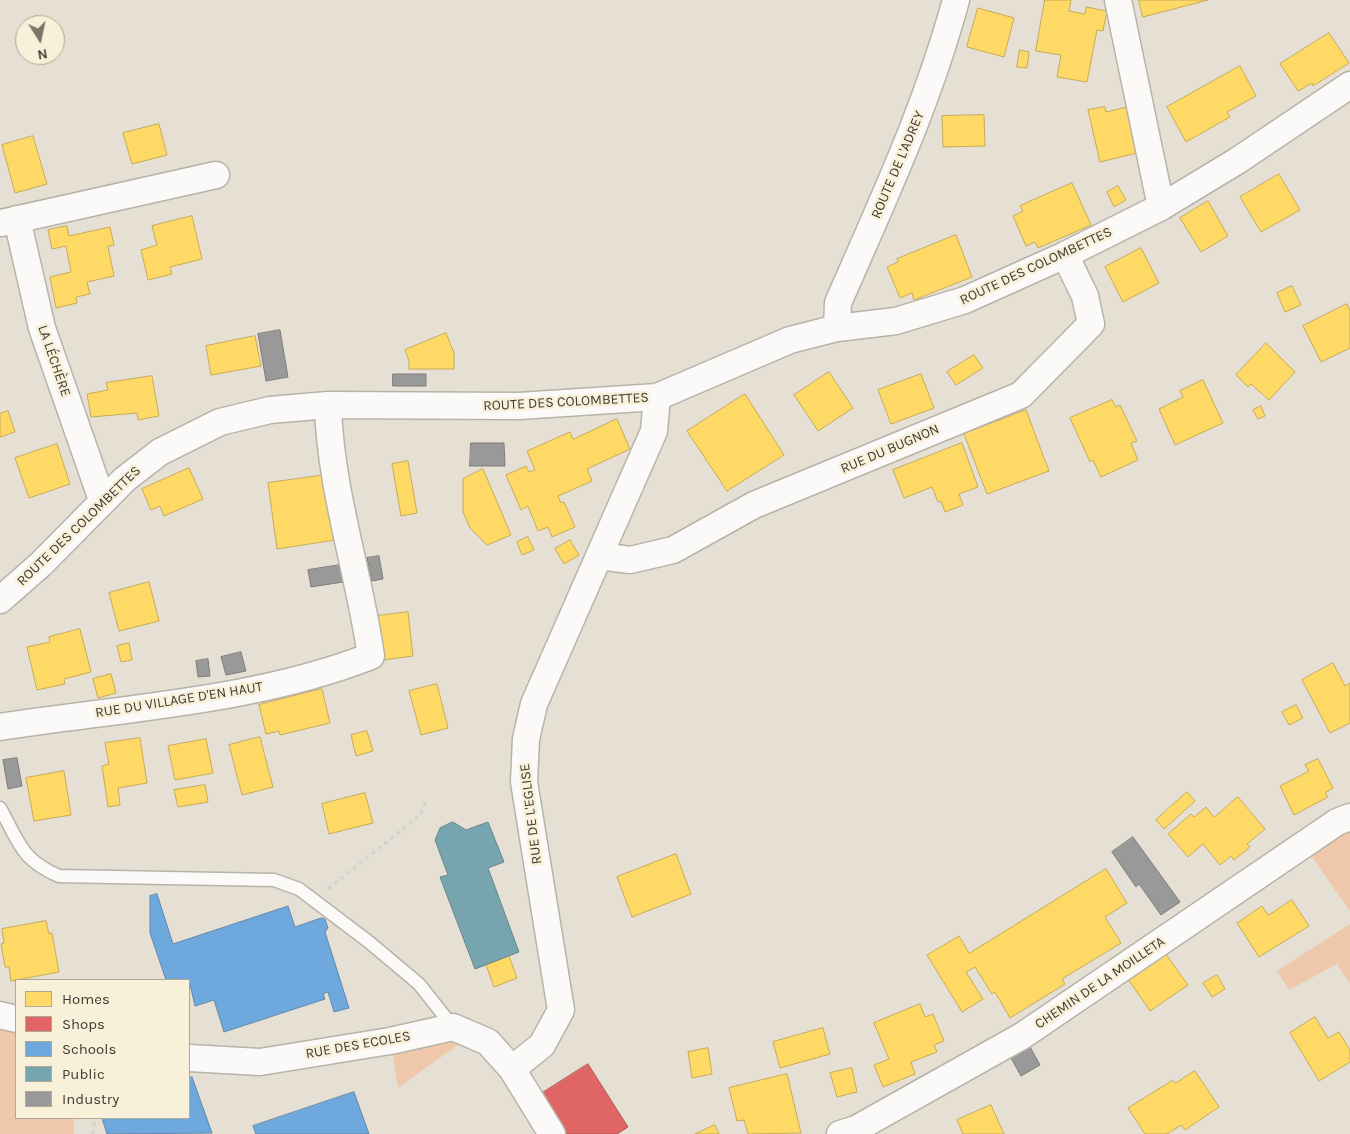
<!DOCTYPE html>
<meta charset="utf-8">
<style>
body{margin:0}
#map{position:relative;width:1350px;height:1134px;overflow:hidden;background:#e5e0d3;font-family:Karla,sans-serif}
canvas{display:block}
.legend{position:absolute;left:15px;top:979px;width:175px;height:140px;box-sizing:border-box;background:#f9f0d9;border:1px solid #afa897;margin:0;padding:6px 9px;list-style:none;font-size:15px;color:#403c33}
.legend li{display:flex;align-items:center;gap:10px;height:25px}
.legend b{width:25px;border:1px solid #afa897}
.north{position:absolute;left:15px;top:15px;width:50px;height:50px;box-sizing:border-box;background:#f9f0d9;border:1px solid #afa897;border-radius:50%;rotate:170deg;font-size:14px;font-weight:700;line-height:20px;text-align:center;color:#403c33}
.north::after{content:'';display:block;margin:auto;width:18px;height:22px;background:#7a756b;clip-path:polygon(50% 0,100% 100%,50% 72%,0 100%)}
</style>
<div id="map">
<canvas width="1350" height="1134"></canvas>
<ul class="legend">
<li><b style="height:14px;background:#ffd966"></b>Homes</li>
<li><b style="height:14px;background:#e06666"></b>Shops</li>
<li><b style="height:14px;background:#6fa8dc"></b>Schools</li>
<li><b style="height:14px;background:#76a5af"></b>Public</li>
<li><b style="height:14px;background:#999"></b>Industry</li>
</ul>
<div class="north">N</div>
</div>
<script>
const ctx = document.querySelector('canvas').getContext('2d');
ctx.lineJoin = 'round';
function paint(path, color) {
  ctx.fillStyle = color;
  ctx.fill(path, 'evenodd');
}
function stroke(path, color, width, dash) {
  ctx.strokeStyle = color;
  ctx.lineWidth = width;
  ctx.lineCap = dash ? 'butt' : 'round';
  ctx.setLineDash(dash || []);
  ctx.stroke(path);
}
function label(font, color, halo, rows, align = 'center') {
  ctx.font = font + ' Karla,sans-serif';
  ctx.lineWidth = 5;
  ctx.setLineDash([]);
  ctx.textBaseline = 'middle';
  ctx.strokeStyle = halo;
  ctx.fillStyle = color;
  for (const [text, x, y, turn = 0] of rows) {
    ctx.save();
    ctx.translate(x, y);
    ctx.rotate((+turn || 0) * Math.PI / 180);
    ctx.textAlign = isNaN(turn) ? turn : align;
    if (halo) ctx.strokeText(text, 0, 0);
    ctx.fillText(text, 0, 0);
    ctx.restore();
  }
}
const green = new Path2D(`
 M 1350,831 L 1350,911 L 1308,851 Z
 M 1350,924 L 1350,984 L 1337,964 L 1289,990 L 1277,971 Z
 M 0,1025 L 16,1029 L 16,1118 L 74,1118 L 74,1134 L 0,1134 Z
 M 450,1037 L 459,1044 L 398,1088 L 393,1055 L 396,1051 Z`);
const homes = new Path2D(`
 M 1045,0 L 1071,0 L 1069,11 L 1085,14 L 1086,7 L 1107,11 L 1103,31 L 1097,30 L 1087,82 L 1057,77 L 1061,55 L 1036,51 Z
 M 1139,0 L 1208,0 L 1143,17 Z
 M 978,8 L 1014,18 L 1004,57 L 967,47 Z
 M 1329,33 L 1349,63 L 1313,86 L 1312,83 L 1298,91 L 1280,64 Z
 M 1020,50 L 1029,52 L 1027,68 L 1017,67 Z
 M 1240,66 L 1256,96 L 1227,112 L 1230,117 L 1186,142 L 1167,107 Z
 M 1105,107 L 1106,112 L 1127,107 L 1137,153 L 1100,162 L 1088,110 Z
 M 984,115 L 985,146 L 943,147 L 942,116 Z
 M 159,124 L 167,155 L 132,164 L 123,133 Z
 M 33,136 L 47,184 L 15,193 L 2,145 Z
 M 1279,174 L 1300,210 L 1261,232 L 1240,197 Z
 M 1072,183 L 1091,225 L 1038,248 L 1035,242 L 1026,246 L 1013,216 L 1023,211 L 1020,206 Z
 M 1118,186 L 1126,200 L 1114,207 L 1107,192 Z
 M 1208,201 L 1228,236 L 1201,252 L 1180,218 Z
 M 192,216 L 202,259 L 170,267 L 172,274 L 148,280 L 141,250 L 157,245 L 152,226 Z
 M 67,226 L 69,236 L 110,227 L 114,245 L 108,246 L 114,276 L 87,282 L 90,294 L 76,297 L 77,303 L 56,308 L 50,277 L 71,272 L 66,246 L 52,249 L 48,230 Z
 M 956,235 L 972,277 L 914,300 L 912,293 L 900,298 L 887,267 L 898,262 L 897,259 Z
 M 1141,248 L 1159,283 L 1123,302 L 1105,267 Z
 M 1292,286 L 1301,305 L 1285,312 L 1277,293 Z
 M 1347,304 L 1350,311 L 1350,348 L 1321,362 L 1303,326 Z
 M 446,333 L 454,353 L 454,369 L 409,369 L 409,361 L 405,350 Z
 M 255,336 L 261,366 L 211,375 L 206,346 Z
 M 1266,343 L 1295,372 L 1269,400 L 1251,384 L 1248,387 L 1236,375 Z
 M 974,355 L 983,368 L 956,385 L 947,372 Z
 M 829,372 L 853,408 L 818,431 L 794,395 Z
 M 921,374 L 934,408 L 891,424 L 878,390 Z
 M 152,376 L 159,416 L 138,420 L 137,413 L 91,417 L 87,394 L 108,390 L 106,383 Z
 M 1203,380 L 1223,423 L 1175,445 L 1159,409 L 1183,397 L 1180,391 Z
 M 745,394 L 784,455 L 727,491 L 687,431 Z
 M 1112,400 L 1116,407 L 1120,405 L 1137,441 L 1131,443 L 1138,460 L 1101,477 L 1093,460 L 1090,462 L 1070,418 Z
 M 1261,406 L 1265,416 L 1258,419 L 1253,410 Z
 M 1026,410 L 1049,471 L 987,494 L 964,434 Z
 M 8,411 L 15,432 L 0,437 L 0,414 Z
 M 617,419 L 630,449 L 587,469 L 592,481 L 558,496 L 561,503 L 564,502 L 575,527 L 552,537 L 548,527 L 538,531 L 528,506 L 521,510 L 506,475 L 526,466 L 529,472 L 535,470 L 527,451 L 570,432 L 573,439 Z
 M 962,443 L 978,487 L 959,494 L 963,505 L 945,512 L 941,501 L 938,502 L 932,487 L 904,498 L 893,470 Z
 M 57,444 L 70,484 L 29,498 L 15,458 Z
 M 408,461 L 417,513 L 401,516 L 392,464 Z
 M 189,468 L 203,499 L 164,516 L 160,506 L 151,510 L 142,489 Z
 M 483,469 L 511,535 L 487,545 L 470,528 L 463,512 L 463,479 Z
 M 326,475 L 335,540 L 277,549 L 268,483 Z
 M 528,537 L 534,550 L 522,555 L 517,542 Z
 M 570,540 L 579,555 L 564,564 L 555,549 Z
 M 149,582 L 159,621 L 119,631 L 109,593 Z
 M 408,612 L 413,656 L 383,660 L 377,616 Z
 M 80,629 L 91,672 L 64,679 L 65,684 L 37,690 L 27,647 L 50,642 L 49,637 Z
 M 129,643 L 132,660 L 121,662 L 117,646 Z
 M 1333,663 L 1345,686 L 1350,683 L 1350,723 L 1330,733 L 1302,680 Z
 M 111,674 L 116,693 L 98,698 L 93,679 Z
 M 437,684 L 448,728 L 421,735 L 409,691 Z
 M 322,689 L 330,723 L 280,735 L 279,731 L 266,734 L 259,705 Z
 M 1296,705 L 1303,718 L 1289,725 L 1282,712 Z
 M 367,731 L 373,751 L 356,756 L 351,735 Z
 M 260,737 L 273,787 L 242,795 L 229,745 Z
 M 140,738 L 147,783 L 118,788 L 120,805 L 108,807 L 102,766 L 109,764 L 105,743 Z
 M 206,739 L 213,773 L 175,780 L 168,746 Z
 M 1318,759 L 1333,788 L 1325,793 L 1328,797 L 1294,815 L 1280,786 L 1309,771 L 1305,765 Z
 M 64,771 L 71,815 L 34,821 L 26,778 Z
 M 205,785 L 208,802 L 178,807 L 174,790 Z
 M 1187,792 L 1195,801 L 1164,829 L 1156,820 Z
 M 365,793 L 373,823 L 329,834 L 322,804 Z
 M 1238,797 L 1265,829 L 1247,844 L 1250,847 L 1234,860 L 1231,856 L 1220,865 L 1203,844 L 1188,857 L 1168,834 L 1191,814 L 1194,817 L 1206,807 L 1214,817 Z
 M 676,854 L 691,894 L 632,917 L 617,877 Z
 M 1106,869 L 1127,903 L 1105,917 L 1121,943 L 1062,979 L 1065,984 L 1010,1018 L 995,992 L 992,994 L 975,967 L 966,972 L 983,999 L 962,1012 L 927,955 L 959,936 L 969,953 Z
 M 1292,900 L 1309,926 L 1259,957 L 1237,923 L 1262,906 L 1268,915 Z
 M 46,921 L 49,934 L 52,933 L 59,972 L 11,981 L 9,967 L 5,967 L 1,944 L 4,943 L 2,929 Z
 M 1165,953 L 1188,985 L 1150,1011 L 1128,979 Z
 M 509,956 L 517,978 L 494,987 L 486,965 Z
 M 1217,975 L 1225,989 L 1212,997 L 1203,983 Z
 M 920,1004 L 925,1017 L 933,1014 L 944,1041 L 934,1045 L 937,1052 L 911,1062 L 915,1074 L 883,1087 L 874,1065 L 889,1059 L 874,1023 Z
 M 1315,1017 L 1328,1038 L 1339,1032 L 1350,1050 L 1350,1062 L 1319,1081 L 1290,1033 Z
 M 823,1028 L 830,1054 L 780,1068 L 773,1042 Z
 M 708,1048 L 712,1074 L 692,1078 L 688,1052 Z
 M 852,1068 L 857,1092 L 837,1097 L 830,1073 Z
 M 1195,1071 L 1219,1107 L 1185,1130 L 1181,1125 L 1167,1134 L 1145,1134 L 1128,1108 L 1173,1080 L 1175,1083 Z
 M 787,1074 L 801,1133 L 748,1134 L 744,1120 L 737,1121 L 729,1088 Z
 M 991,1105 L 1004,1134 L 963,1134 L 957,1120 Z
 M 715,1125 L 719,1134 L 695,1134 Z`);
const shops = new Path2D(`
 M 588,1064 L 628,1127 L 617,1134 L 559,1134 L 536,1097 Z`);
const schools = new Path2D(`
 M 157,894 L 173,944 L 288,906 L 295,927 L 321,918 L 325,919 L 328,928 L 325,932 L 349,1008 L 334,1012 L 328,992 L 323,994 L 325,999 L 224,1032 L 214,1000 L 195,1006 L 189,980 L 166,980 L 150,933 L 150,896 Z
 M 192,1077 L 212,1133 L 107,1134 L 102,1118 L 189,1118 L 189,1079 Z
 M 354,1092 L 369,1134 L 256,1134 L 253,1126 Z`);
const public = new Path2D(`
 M 453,822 L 466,830 L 488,822 L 504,862 L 488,868 L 519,952 L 475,969 L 440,877 L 448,875 L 435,840 L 440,828 Z`);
const industry = new Path2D(`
 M 280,330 L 288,377 L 266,381 L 258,334 Z
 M 393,374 L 426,374 L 426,386 L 393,386 Z
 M 471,443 L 504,443 L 505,466 L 470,466 Z
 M 379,556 L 383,579 L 372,581 L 367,558 Z
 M 340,565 L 343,582 L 311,587 L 308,570 Z
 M 241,652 L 246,671 L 226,675 L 221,657 Z
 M 208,659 L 210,676 L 198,677 L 196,661 Z
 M 17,758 L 22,786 L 8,789 L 3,760 Z
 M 1133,837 L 1180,902 L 1161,915 L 1139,884 L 1136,887 L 1112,852 Z
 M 1029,1045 L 1040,1065 L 1021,1076 L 1010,1056 Z`);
const path = new Path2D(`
 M 328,889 L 420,815 L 426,801
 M 93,1134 L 95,1118`);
const service = new Path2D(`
 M 0,808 C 19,842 21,860 59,876 L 274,880 L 299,889 L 369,942 L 419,984 L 453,1027`);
const minor = new Path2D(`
 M 1118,0 L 1161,207
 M 17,219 L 42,328 L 102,500
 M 1,223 L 216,175
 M 837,328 L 838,303 C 882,202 927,107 956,0
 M 599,556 L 630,560 L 673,550 L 754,505 L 1021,395 L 1091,324 L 1085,296 L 1065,255
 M 0,600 L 41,564 L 125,479 L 160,452 L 220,422 L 270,410 L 328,405 L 519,406 L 657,397 L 790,340 L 837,328 L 896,321 L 965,300 L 1065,255 L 1161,207 L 1237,161 L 1350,85
 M 0,727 C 122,708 257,701 371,656 C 359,572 330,489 328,405
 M 0,1015 L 16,1019
 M 189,1058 L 260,1062 L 390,1041 L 453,1027 L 488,1042 L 512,1069
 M 552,1134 L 512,1069 L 542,1045 L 561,1010 L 524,782 L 526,739 L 534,704 L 654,431 L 657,397
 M 840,1134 L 856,1129 L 1022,1036 L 1337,822 L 1350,817`);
const streetNames = [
 ["ROUTE DE L'ADREY",898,165,-67],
 ["ROUTE DES COLOMBETTES",1036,266,-25],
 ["LA LÉCHÈRE",54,361,71],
 ["ROUTE DES COLOMBETTES",566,402,-3],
 ["RUE DU BUGNON",890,449,-23],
 ["ROUTE DES COLOMBETTES",79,526,-44],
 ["RUE DU VILLAGE D'EN HAUT",179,700,-9],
 ["RUE DE L'EGLISE",531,814,-97],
 ["CHEMIN DE LA MOILLETA",1100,983,-34],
 ["RUE DES ECOLES",358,1045,-10]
];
paint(green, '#efc7ab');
paint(homes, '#ffd966');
stroke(homes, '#c6aa57', 1);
paint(shops, '#e06666');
stroke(shops, '#b05957', 1);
paint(schools, '#6fa8dc');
stroke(schools, '#6188a9', 1);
paint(public, '#76a5af');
stroke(public, '#66868a', 1);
paint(industry, '#999');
stroke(industry, '#7e7d7a', 1);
stroke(service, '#b7b3a9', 15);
stroke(minor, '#b7b3a9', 29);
stroke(path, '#d4d2cf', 3, [4, 4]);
stroke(service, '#fbfaf8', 12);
stroke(minor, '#fbfaf8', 26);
label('14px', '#403c33', '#f9f0d9', streetNames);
</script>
